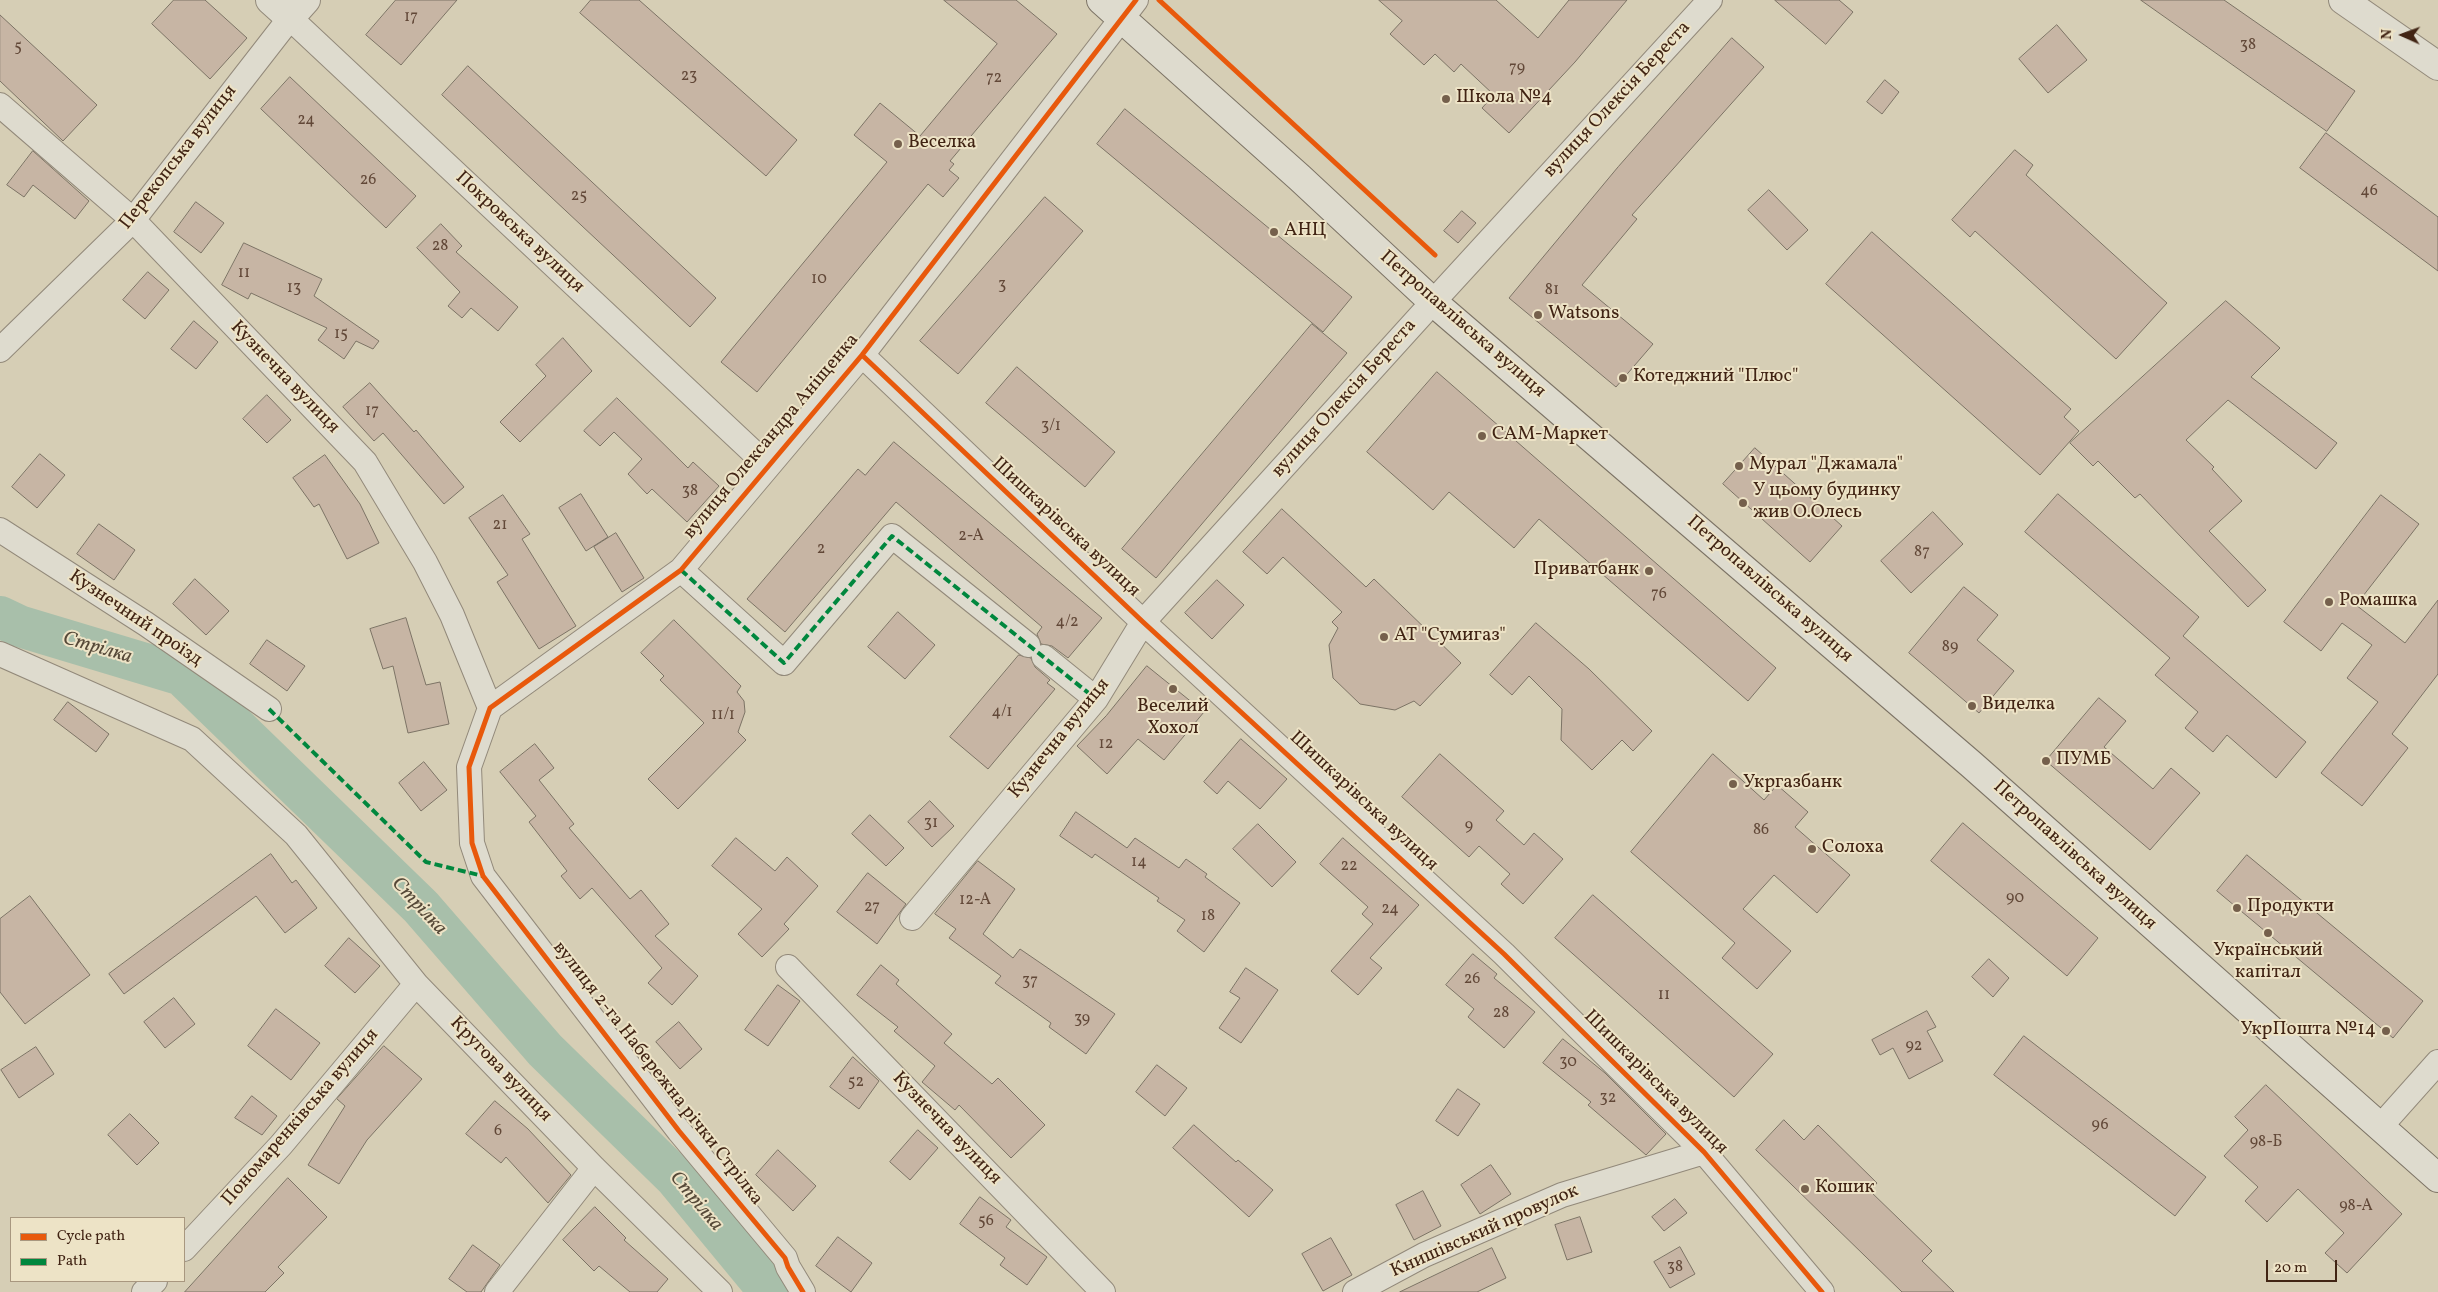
<!DOCTYPE html>
<meta charset="utf-8">
<style>
body{margin:0}
#map{position:relative;width:2438px;height:1292px;overflow:hidden;background:#d6ceb5;font-family:Vollkorn,serif}
canvas{display:block}
.legend{position:absolute;left:10px;top:1217px;width:175px;height:65px;box-sizing:border-box;background:#ede3c6;border:1px solid #a8977f;margin:0;padding:6px 9px;list-style:none;font-size:15px;color:#412414}
.legend li{display:flex;align-items:center;gap:10px;height:25px}
.legend b{width:25px;border:1px solid #a8977f}
.north{position:absolute;left:2378px;top:10px;width:50px;height:50px;-webkit-text-stroke:4px #ede3c6;paint-order:stroke;rotate:272deg;font-size:14px;font-weight:700;line-height:20px;text-align:center;color:#412414}
.north::after{content:'';display:block;margin:auto;width:18px;height:22px;background:#412414;clip-path:polygon(50% 0,100% 100%,50% 72%,0 100%)}
.scale{position:absolute;left:2266px;top:1260px;width:71px;height:22px;box-sizing:border-box;border:2px solid #412414;border-top:0;padding-left:6px;font-size:15px;line-height:18px;white-space:nowrap;color:#412414;-webkit-text-stroke:4px #ede3c6;paint-order:stroke}
</style>
<div id="map">
<canvas width="2438" height="1292"></canvas>
<ul class="legend">
<li><b style="height:6px;background:#e8590c"></b>Cycle path</li>
<li><b style="height:6px;background:#00873e"></b>Path</li>
</ul>
<div class="north">N</div>
<div class="scale">20 m</div>
</div>
<script>
const ctx = document.querySelector('canvas').getContext('2d');
ctx.lineJoin = 'round';
function stroke(path, color, width, dash) {
  ctx.strokeStyle = color;
  ctx.lineWidth = width;
  ctx.lineCap = dash ? 'butt' : 'round';
  ctx.setLineDash(dash || []);
  ctx.stroke(path);
}
function paint(path, color) {
  ctx.fillStyle = color;
  ctx.fill(path, 'evenodd');
}
function label(font, color, halo, rows, align = 'center') {
  ctx.font = font + ' Vollkorn,serif';
  ctx.lineWidth = 4;
  ctx.setLineDash([]);
  ctx.textBaseline = 'middle';
  ctx.strokeStyle = halo;
  ctx.fillStyle = color;
  for (const [text, x, y, turn = 0] of rows) {
    ctx.save();
    ctx.translate(x, y);
    ctx.rotate((+turn || 0) * Math.PI / 180);
    ctx.textAlign = isNaN(turn) ? turn : align;
    if (halo) ctx.strokeText(text, 0, 0);
    ctx.fillText(text, 0, 0);
    ctx.restore();
  }
}
const river = new Path2D(`
 M 0,617 L 19,626 L 182,675 L 421,907 L 545,1050 L 675,1177 L 770,1292`);
const building = new Path2D(`
 M 174,0 L 205,0 L 247,38 L 210,79 L 152,24 Z
 M 396,0 L 457,0 L 401,65 L 366,35 Z
 M 591,0 L 639,0 L 797,140 L 766,176 L 580,13 Z
 M 944,0 L 1016,0 L 1057,34 L 950,161 L 954,164 L 949,170 L 959,178 L 943,197 L 928,184 L 757,392 L 721,362 L 887,162 L 854,135 L 880,103 L 920,136 L 997,44 Z
 M 1379,0 L 1496,0 L 1538,38 L 1569,0 L 1627,0 L 1575,62 L 1509,133 L 1482,108 L 1494,95 L 1461,64 L 1454,72 L 1435,54 L 1424,65 L 1390,34 L 1402,21 Z
 M 1775,0 L 1839,0 L 1853,12 L 1826,44 Z
 M 2141,0 L 2224,0 L 2355,91 L 2327,131 Z
 M 0,15 L 97,105 L 63,141 L 0,81 Z
 M 2057,25 L 2087,60 L 2048,93 L 2019,59 Z
 M 1732,38 L 1764,67 L 1632,215 L 1637,219 L 1582,285 L 1653,344 L 1616,387 L 1509,298 L 1618,167 Z
 M 468,66 L 716,298 L 690,327 L 442,95 Z
 M 290,77 L 416,196 L 386,228 L 261,109 Z
 M 1885,80 L 1899,92 L 1882,114 L 1867,102 Z
 M 1125,109 L 1352,297 L 1323,332 L 1097,144 Z
 M 2326,133 L 2438,217 L 2438,271 L 2300,168 Z
 M 2015,150 L 2033,165 L 2026,175 L 2167,303 L 2116,359 L 1975,231 L 1970,237 L 1952,220 Z
 M 33,151 L 89,201 L 75,219 L 33,185 L 24,197 L 7,185 Z
 M 1769,190 L 1808,230 L 1787,250 L 1748,210 Z
 M 1045,197 L 1083,231 L 958,374 L 920,341 Z
 M 196,202 L 224,223 L 201,253 L 174,232 Z
 M 1462,211 L 1476,223 L 1458,243 L 1444,231 Z
 M 441,224 L 462,246 L 456,252 L 518,307 L 498,331 L 471,308 L 462,318 L 448,306 L 460,292 L 417,248 Z
 M 1872,232 L 2071,409 L 2064,417 L 2079,431 L 2040,475 L 1826,284 Z
 M 244,243 L 322,279 L 314,296 L 379,341 L 373,349 L 356,341 L 344,359 L 318,340 L 327,328 L 251,293 L 248,299 L 222,285 Z
 M 148,272 L 169,290 L 145,319 L 123,300 Z
 M 2226,301 L 2280,348 L 2251,377 L 2337,443 L 2316,469 L 2228,400 L 2186,440 L 2214,467 L 2212,469 L 2242,501 L 2209,531 L 2266,590 L 2248,607 L 2140,494 L 2135,498 L 2098,461 L 2093,466 L 2070,443 Z
 M 194,321 L 218,342 L 196,369 L 171,349 Z
 M 1312,324 L 1347,353 L 1156,578 L 1122,549 Z
 M 563,338 L 592,371 L 520,442 L 500,422 L 546,376 L 536,365 Z
 M 1017,367 L 1115,452 L 1085,487 L 986,403 Z
 M 1437,372 L 1776,668 L 1748,701 L 1539,519 L 1514,548 L 1449,492 L 1433,510 L 1367,452 Z
 M 370,383 L 414,432 L 416,430 L 464,487 L 444,504 L 383,433 L 374,441 L 343,407 Z
 M 267,395 L 291,420 L 267,443 L 243,419 Z
 M 617,398 L 688,468 L 693,462 L 719,486 L 687,522 L 652,489 L 647,494 L 628,474 L 642,459 L 614,432 L 600,446 L 584,431 Z
 M 894,442 L 1102,618 L 1068,658 L 1052,646 L 1041,644 L 1037,634 L 1042,627 L 896,502 L 785,632 L 747,599 L 858,469 L 865,475 Z
 M 1755,448 L 1842,526 L 1810,562 L 1723,484 Z
 M 40,454 L 65,475 L 37,508 L 12,487 Z
 M 325,455 L 360,504 L 379,543 L 347,559 L 319,504 L 314,507 L 293,478 Z
 M 581,494 L 608,537 L 586,551 L 559,508 Z
 M 2058,494 L 2199,617 L 2183,636 L 2306,742 L 2276,778 L 2227,735 L 2213,752 L 2185,728 L 2198,712 L 2155,675 L 2170,658 L 2025,532 Z
 M 503,495 L 530,534 L 522,539 L 576,626 L 539,649 L 497,582 L 508,575 L 469,518 Z
 M 2381,495 L 2419,524 L 2356,605 L 2405,643 L 2438,600 L 2438,674 L 2392,734 L 2408,748 L 2362,806 L 2321,773 L 2378,702 L 2347,678 L 2372,645 L 2342,623 L 2321,651 L 2284,622 Z
 M 1282,509 L 1366,587 L 1374,579 L 1461,663 L 1420,706 L 1414,701 L 1395,710 L 1360,704 L 1333,678 L 1329,645 L 1338,628 L 1332,622 L 1342,612 L 1283,557 L 1267,574 L 1243,552 Z
 M 1933,512 L 1963,544 L 1911,593 L 1881,561 Z
 M 99,524 L 135,550 L 114,580 L 77,554 Z
 M 616,533 L 644,578 L 622,592 L 594,547 Z
 M 195,579 L 229,611 L 206,635 L 173,604 Z
 M 1217,580 L 1244,605 L 1212,639 L 1185,613 Z
 M 1964,587 L 1998,615 L 1977,640 L 2014,671 L 1979,713 L 1909,653 Z
 M 898,612 L 935,645 L 905,679 L 868,647 Z
 M 406,618 L 426,685 L 440,682 L 449,724 L 408,733 L 393,666 L 383,669 L 370,629 Z
 M 674,620 L 741,686 L 737,692 L 744,701 L 745,712 L 738,732 L 746,740 L 678,809 L 648,779 L 704,723 L 660,680 L 664,676 L 641,653 Z
 M 1536,623 L 1589,669 L 1652,731 L 1633,751 L 1622,740 L 1592,770 L 1561,740 L 1562,709 L 1529,676 L 1512,695 L 1490,675 Z
 M 267,640 L 305,666 L 287,691 L 250,664 Z
 M 1019,655 L 1031,658 L 1035,667 L 1050,680 L 1047,683 L 1055,689 L 988,769 L 950,737 Z
 M 1147,666 L 1204,712 L 1164,760 L 1138,739 L 1107,774 L 1077,746 L 1106,716 Z
 M 2099,698 L 2126,721 L 2104,747 L 2153,789 L 2171,768 L 2200,793 L 2150,850 L 2046,761 Z
 M 68,702 L 109,734 L 96,752 L 54,720 Z
 M 1241,739 L 1287,779 L 1260,809 L 1228,781 L 1217,794 L 1204,782 Z
 M 535,744 L 554,768 L 539,780 L 574,824 L 569,828 L 630,899 L 641,890 L 669,924 L 655,936 L 698,976 L 672,1005 L 648,983 L 662,968 L 592,888 L 580,899 L 561,876 L 567,871 L 529,822 L 536,816 L 500,772 Z
 M 1440,754 L 1504,811 L 1496,820 L 1524,845 L 1534,833 L 1563,859 L 1523,904 L 1501,884 L 1510,874 L 1479,846 L 1469,857 L 1402,797 Z
 M 1713,754 L 1764,800 L 1777,785 L 1808,812 L 1795,827 L 1850,875 L 1817,913 L 1774,875 L 1743,909 L 1791,951 L 1757,989 L 1722,958 L 1735,943 L 1631,852 Z
 M 424,762 L 447,790 L 421,811 L 399,783 Z
 M 930,801 L 954,826 L 932,847 L 908,822 Z
 M 1076,812 L 1127,848 L 1135,838 L 1179,868 L 1186,859 L 1207,874 L 1205,877 L 1240,903 L 1204,952 L 1177,931 L 1185,920 L 1157,901 L 1159,898 L 1095,854 L 1092,858 L 1060,836 Z
 M 870,815 L 904,848 L 886,866 L 852,834 Z
 M 1963,823 L 2098,938 L 2067,976 L 1931,861 Z
 M 1258,824 L 1296,862 L 1272,887 L 1233,849 Z
 M 736,838 L 775,871 L 787,857 L 818,886 L 784,924 L 789,929 L 762,957 L 738,934 L 762,909 L 712,866 Z
 M 1343,838 L 1419,905 L 1370,958 L 1382,968 L 1358,995 L 1331,971 L 1373,924 L 1362,914 L 1368,907 L 1320,864 Z
 M 271,854 L 292,883 L 296,880 L 317,908 L 285,933 L 256,896 L 124,994 L 109,974 Z
 M 2247,855 L 2423,1001 L 2393,1038 L 2217,891 Z
 M 978,861 L 1015,889 L 983,934 L 1013,958 L 1020,949 L 1115,1014 L 1086,1054 L 1049,1027 L 1051,1023 L 995,983 L 1001,976 L 949,938 L 956,929 L 935,914 Z
 M 868,873 L 906,904 L 877,944 L 837,912 Z
 M 1593,895 L 1773,1054 L 1734,1097 L 1555,938 Z
 M 30,896 L 90,975 L 25,1024 L 0,992 L 0,919 Z
 M 349,938 L 380,966 L 355,993 L 325,966 Z
 M 1473,954 L 1497,974 L 1494,978 L 1535,1012 L 1504,1048 L 1468,1017 L 1474,1009 L 1446,985 Z
 M 1989,959 L 2009,978 L 1993,997 L 1972,977 Z
 M 881,965 L 899,980 L 896,984 L 952,1034 L 944,1043 L 992,1084 L 998,1078 L 1045,1125 L 1011,1158 L 959,1105 L 955,1110 L 922,1082 L 935,1066 L 894,1031 L 898,1027 L 857,995 Z
 M 1246,968 L 1278,990 L 1241,1043 L 1219,1028 L 1240,998 L 1230,992 Z
 M 778,985 L 800,1001 L 768,1046 L 745,1030 Z
 M 174,998 L 195,1024 L 165,1048 L 144,1022 Z
 M 276,1009 L 320,1043 L 291,1080 L 248,1046 Z
 M 1927,1011 L 1936,1027 L 1927,1031 L 1943,1061 L 1909,1079 L 1893,1048 L 1880,1055 L 1872,1040 Z
 M 679,1022 L 702,1049 L 680,1069 L 656,1042 Z
 M 2024,1036 L 2206,1177 L 2175,1216 L 1994,1075 Z
 M 1563,1039 L 1605,1073 L 1666,1134 L 1646,1155 L 1588,1105 L 1591,1102 L 1543,1063 Z
 M 384,1046 L 422,1079 L 367,1140 L 339,1184 L 308,1165 L 345,1106 L 337,1099 Z
 M 36,1047 L 54,1074 L 19,1098 L 1,1070 Z
 M 853,1057 L 879,1081 L 859,1109 L 830,1087 Z
 M 1157,1065 L 1187,1088 L 1165,1116 L 1136,1092 Z
 M 2266,1085 L 2402,1214 L 2347,1273 L 2325,1253 L 2344,1233 L 2298,1189 L 2267,1222 L 2245,1201 L 2258,1187 L 2224,1156 L 2248,1130 L 2235,1117 Z
 M 1458,1089 L 1480,1104 L 1458,1136 L 1436,1121 Z
 M 252,1096 L 277,1116 L 262,1135 L 235,1118 Z
 M 495,1101 L 528,1129 L 571,1175 L 548,1203 L 506,1157 L 501,1163 L 466,1134 Z
 M 130,1114 L 159,1143 L 137,1165 L 108,1135 Z
 M 1784,1120 L 1804,1140 L 1818,1125 L 1877,1183 L 1870,1191 L 1932,1251 L 1922,1261 L 1954,1292 L 1902,1292 L 1756,1150 Z
 M 1194,1125 L 1236,1162 L 1238,1160 L 1273,1190 L 1249,1217 L 1173,1148 Z
 M 918,1130 L 938,1148 L 910,1180 L 890,1162 Z
 M 778,1150 L 816,1186 L 793,1211 L 756,1175 Z
 M 1491,1165 L 1511,1194 L 1480,1214 L 1461,1185 Z
 M 288,1178 L 327,1217 L 278,1267 L 284,1273 L 265,1292 L 185,1292 Z
 M 1423,1191 L 1441,1226 L 1414,1240 L 1396,1205 Z
 M 980,1197 L 1011,1220 L 1006,1227 L 1047,1257 L 1027,1285 L 1000,1265 L 1005,1258 L 960,1224 Z
 M 1675,1199 L 1687,1213 L 1664,1231 L 1652,1217 Z
 M 595,1207 L 626,1238 L 624,1240 L 668,1279 L 657,1292 L 630,1292 L 599,1266 L 594,1271 L 563,1240 Z
 M 1580,1217 L 1592,1252 L 1567,1260 L 1555,1225 Z
 M 838,1237 L 872,1263 L 851,1292 L 816,1266 Z
 M 1331,1238 L 1352,1275 L 1323,1291 L 1302,1254 Z
 M 473,1245 L 500,1265 L 481,1292 L 467,1292 L 449,1279 Z
 M 1680,1247 L 1695,1274 L 1670,1288 L 1654,1262 Z
 M 1492,1248 L 1506,1278 L 1477,1292 L 1400,1292 Z`);
const minor = new Path2D(`
 M 0,105 L 133,220 L 365,462 L 425,562 L 452,615 L 490,708
 M 0,350 L 133,220 L 290,18 L 768,466
 M 862,355 L 1143,622 L 1504,954 L 1704,1152 L 1822,1292
 M 0,530 L 146,624 L 269,709
 M 681,570 L 784,663 L 892,536 L 1028,645
 M 0,654 L 192,739 L 296,835 L 416,984 L 594,1168 L 720,1292
 M 1044,657 L 1096,699
 M 912,918 L 1096,699 L 1143,622 L 1433,302 L 1710,0
 M 788,967 L 1103,1292
 M 2380,1127 L 2438,1062
 M 184,1249 L 281,1145 L 416,984
 M 144,1292 L 155,1281
 M 497,1292 L 594,1168
 M 803,1292 L 788,1267 L 785,1258 L 679,1131 L 483,876 L 472,843 L 469,767 L 490,708 L 681,570 L 862,355 L 1136,0
 M 1355,1292 L 1424,1255 L 1562,1195 L 1704,1152`);
const tertiary = new Path2D(`
 M 270,0 L 290,18 L 306,0
 M 2343,0 L 2438,66`);
const secondary = new Path2D(`
 M 1101,0 L 1300,178 L 1433,302 L 1972,765 L 2438,1178`);
const quiet = new Path2D(`
 M 681,570 L 784,663 L 892,536 L 1096,699
 M 269,709 L 426,862 L 483,876`);
const cycleway = new Path2D(`
 M 1159,0 L 1435,255
 M 862,355 L 1143,622 L 1504,954 L 1704,1152 L 1822,1292
 M 803,1292 L 788,1267 L 785,1258 L 679,1131 L 483,876 L 472,843 L 469,767 L 490,708 L 681,570 L 862,355 L 1136,0`);
const markers = [
 [1446,99,5,"#75604c"],
 [898,144,5,"#75604c"],
 [1274,232,5,"#75604c"],
 [1538,315,5,"#75604c"],
 [1623,378,5,"#75604c"],
 [1482,436,5,"#75604c"],
 [1739,466,5,"#75604c"],
 [1743,503,5,"#75604c"],
 [1649,571,5,"#75604c"],
 [2329,602,5,"#75604c"],
 [1384,637,5,"#75604c"],
 [1173,689,5,"#75604c"],
 [1972,706,5,"#75604c"],
 [2046,761,5,"#75604c"],
 [1733,784,5,"#75604c"],
 [1812,849,5,"#75604c"],
 [2237,908,5,"#75604c"],
 [2268,933,5,"#75604c"],
 [2386,1031,5,"#75604c"],
 [1805,1189,5,"#75604c"]
];
const numberNames = [
 ["17",411,18],
 ["38",2248,46],
 ["5",18,48],
 ["79",1517,69],
 ["23",689,77],
 ["72",994,79],
 ["24",306,121],
 ["26",368,181],
 ["46",2369,192],
 ["25",579,197],
 ["28",440,247],
 ["11",244,274],
 ["10",819,280],
 ["3",1002,286],
 ["13",294,289],
 ["81",1552,291],
 ["15",341,335],
 ["17",372,412],
 ["3/1",1051,427],
 ["38",690,492],
 ["21",500,526],
 ["2-А",971,537],
 ["2",821,550],
 ["87",1922,553],
 ["76",1659,595],
 ["4/2",1067,623],
 ["89",1950,648],
 ["4/1",1002,713],
 ["11/1",723,716],
 ["12",1106,745],
 ["31",931,824],
 ["9",1469,827],
 ["86",1761,831],
 ["14",1139,863],
 ["22",1349,867],
 ["90",2015,899],
 ["12-А",975,901],
 ["27",872,908],
 ["24",1390,910],
 ["18",1208,917],
 ["26",1472,980],
 ["37",1030,982],
 ["11",1664,996],
 ["28",1501,1014],
 ["39",1082,1020],
 ["92",1914,1047],
 ["30",1568,1063],
 ["52",856,1083],
 ["32",1608,1099],
 ["96",2100,1126],
 ["6",498,1132],
 ["98-Б",2266,1143],
 ["98-А",2356,1207],
 ["56",986,1222],
 ["38",1675,1268]
];
const poiNames = [
 ["Школа №4",1456,99],
 ["Веселка",908,144],
 ["АНЦ",1284,232],
 ["Watsons",1548,315],
 ["Котеджний \"Плюс\"",1633,378],
 ["САМ-Маркет",1492,436],
 ["Мурал \"Джамала\"",1749,466],
 ["У цьому будинку",1753,492],
 ["жив О.Олесь",1753,514],
 ["Приватбанк",1639,571,"right"],
 ["Ромашка",2339,602],
 ["АТ \"Сумигаз\"",1394,637],
 ["Виделка",1982,706],
 ["Веселий",1173,708,"center"],
 ["Хохол",1173,730,"center"],
 ["ПУМБ",2056,761],
 ["Укргазбанк",1743,784],
 ["Солоха",1822,849],
 ["Продукти",2247,908],
 ["Український",2268,952,"center"],
 ["капітал",2268,974,"center"],
 ["УкрПошта №14",2376,1031,"right"],
 ["Кошик",1815,1189]
];
const streetNames = [
 ["вулиця Олексія Береста",1618,100,-47],
 ["Перекопська вулиця",179,158,-52],
 ["Покровська вулиця",519,233,43],
 ["Петропавлівська вулиця",1462,325,41],
 ["Кузнечна вулиця",284,378,46],
 ["вулиця Олексія Береста",1345,399,-48],
 ["вулиця Олександра Аніщенка",772,437,-50],
 ["Шишкарівська вулиця",1065,528,43],
 ["Петропавлівська вулиця",1769,590,41],
 ["Кузнечний проїзд",135,619,34],
 ["Кузнечна вулиця",1060,739,-51],
 ["Шишкарівська вулиця",1363,802,43],
 ["Петропавлівська вулиця",2074,856,42],
 ["Кругова вулиця",500,1070,46],
 ["вулиця 2-га Набережна річки Стрілка",657,1074,52],
 ["Шишкарівська вулиця",1655,1083,45],
 ["Пономаренківська вулиця",301,1118,-49],
 ["Кузнечна вулиця",946,1129,46],
 ["Книшівський провулок",1485,1232,-24]
];
const waterNames = [
 ["Стрілка",97,649,16],
 ["Стрілка",418,907,47],
 ["Стрілка",695,1202,50]
];
stroke(river, '#a8bfaa', 42);
paint(building, '#c7b5a4');
stroke(building, '#7c7365', 1);
stroke(minor, '#92897a', 26);
stroke(tertiary, '#92897a', 30);
stroke(secondary, '#7c7365', 30);
stroke(minor, '#dedbce', 24);
stroke(tertiary, '#dedbce', 28);
stroke(secondary, '#dedbce', 28);
stroke(quiet, '#00873e', 4, [8, 4]);
stroke(cycleway, '#e8590c', 5);
for (const [x, y, r, color] of markers) {
  const dot = new Path2D();
  dot.arc(x, y, r, 0, 2 * Math.PI);
  ctx.fillStyle = color;
  ctx.fill(dot);
  stroke(dot, '#ede3c6', 2);
}
label('16px', '#624838', null, numberNames);
label('19px', '#412414', '#ede3c6', poiNames, 'left');
label('19px', '#412414', '#ede3c6', streetNames);
label('italic 20px', '#564938', '#ede3c6', waterNames);
</script>
